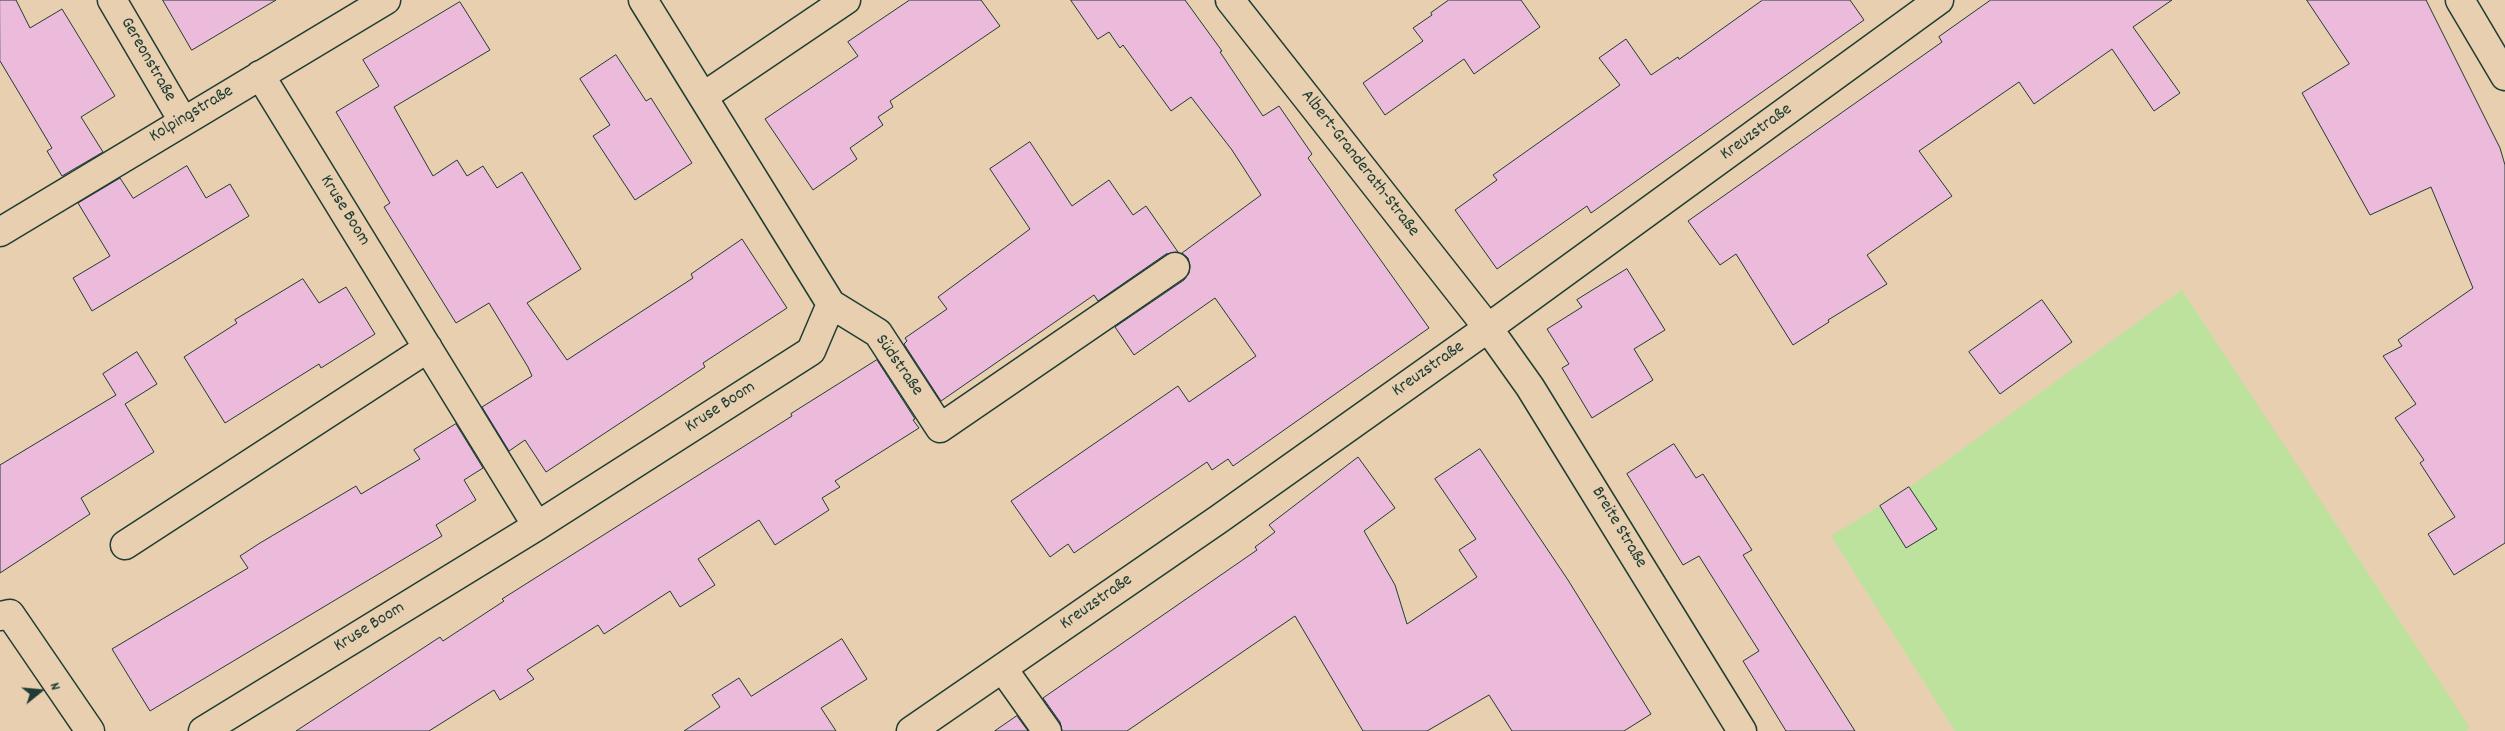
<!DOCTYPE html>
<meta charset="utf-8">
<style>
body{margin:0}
#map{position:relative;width:2505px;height:731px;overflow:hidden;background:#e8cfb0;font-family:Dekko,sans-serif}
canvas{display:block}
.north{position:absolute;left:15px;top:666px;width:50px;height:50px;-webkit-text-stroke:4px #e8cfb0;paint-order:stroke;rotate:73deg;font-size:14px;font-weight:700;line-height:20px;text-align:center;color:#1f3d34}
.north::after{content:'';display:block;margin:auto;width:18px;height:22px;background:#1f3d34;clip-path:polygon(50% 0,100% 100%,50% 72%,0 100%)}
</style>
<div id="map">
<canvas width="2505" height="731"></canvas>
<div class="north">N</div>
</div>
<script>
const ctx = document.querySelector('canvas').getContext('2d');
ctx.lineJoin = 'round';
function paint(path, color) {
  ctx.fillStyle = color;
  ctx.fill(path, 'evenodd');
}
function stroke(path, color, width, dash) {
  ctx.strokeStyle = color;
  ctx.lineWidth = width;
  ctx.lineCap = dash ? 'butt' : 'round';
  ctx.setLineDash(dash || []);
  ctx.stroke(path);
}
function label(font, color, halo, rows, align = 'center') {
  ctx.font = font + ' Dekko,sans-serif';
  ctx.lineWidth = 4;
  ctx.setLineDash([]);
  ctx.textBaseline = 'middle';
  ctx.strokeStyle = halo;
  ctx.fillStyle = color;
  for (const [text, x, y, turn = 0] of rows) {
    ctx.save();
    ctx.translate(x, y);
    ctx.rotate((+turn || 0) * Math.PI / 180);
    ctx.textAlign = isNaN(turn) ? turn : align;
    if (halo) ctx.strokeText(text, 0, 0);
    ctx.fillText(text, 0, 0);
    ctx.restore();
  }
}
const green = new Path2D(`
 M 2182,290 L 2470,728 L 2465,731 L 1955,731 L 1831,536 L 1910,487 Z`);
const building = new Path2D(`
 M 0,0 L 16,0 L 30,28 L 62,9 L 115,96 L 81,117 L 103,152 L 62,176 L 47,151 L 52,148 L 0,61 Z
 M 163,0 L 276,0 L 192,50 Z
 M 910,0 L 981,0 L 1000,26 L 890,101 L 893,107 L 878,117 L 883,125 L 850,148 L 857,159 L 813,190 L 765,119 L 858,56 L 848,42 Z
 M 1071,0 L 1185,0 L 1222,51 L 1220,52 L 1263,116 L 1279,106 L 1312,154 L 1308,158 L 1429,328 L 1233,466 L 1228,459 L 1212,470 L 1207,462 L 1074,553 L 1068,544 L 1050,557 L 1011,501 L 1178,386 L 1189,402 L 1256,356 L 1215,298 L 1134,355 L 1115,327 L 1184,280 L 1189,273 L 1190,265 L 1188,258 L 1182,253 L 1261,195 L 1232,150 L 1191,97 L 1171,111 L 1123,45 L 1120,48 L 1109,32 L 1098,39 Z
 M 1449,0 L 1521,0 L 1540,27 L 1474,74 L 1464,59 L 1385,115 L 1363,83 L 1423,41 L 1413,28 L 1432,15 L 1431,13 Z
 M 1763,0 L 1850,0 L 1864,20 L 1591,213 L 1587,206 L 1497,269 L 1455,210 L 1497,180 L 1493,175 L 1620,85 L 1599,58 L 1626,39 L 1651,75 L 1678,57 L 1679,59 Z
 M 1991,0 L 2172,0 L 2133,27 L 2180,93 L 2154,111 L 2112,49 L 2034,104 L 2019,82 L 1919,151 L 1952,196 L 1867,255 L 1887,284 L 1828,320 L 1829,322 L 1793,345 L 1736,254 L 1720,265 L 1688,221 L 1942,42 L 1939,37 Z
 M 2307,0 L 2426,0 L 2500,148 L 2505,165 L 2505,543 L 2454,575 L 2428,534 L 2455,517 L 2420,463 L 2424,460 L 2395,418 L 2416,404 L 2383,356 L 2402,346 L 2398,340 L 2473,288 L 2431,187 L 2370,215 L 2302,93 L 2349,64 Z
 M 460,2 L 490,50 L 394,107 L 433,176 L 457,160 L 467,176 L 483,166 L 497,188 L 522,172 L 581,269 L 527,303 L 567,360 L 693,278 L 691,274 L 742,239 L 787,308 L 703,363 L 705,367 L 546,472 L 525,440 L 509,451 L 482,407 L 532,376 L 528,367 L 489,303 L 456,323 L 384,207 L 390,203 L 336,112 L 379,86 L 363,60 Z
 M 616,55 L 646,101 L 651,98 L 692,163 L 635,200 L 593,136 L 610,125 L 580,79 Z
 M 1030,142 L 1072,206 L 1109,180 L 1133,215 L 1146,206 L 1178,252 L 1166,254 L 1098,301 L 1094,295 L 941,401 L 904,344 L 907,341 L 905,338 L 947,309 L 938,297 L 1030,229 L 990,169 Z
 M 187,166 L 206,198 L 230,184 L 249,216 L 92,311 L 73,278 L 110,256 L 78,203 L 120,178 L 133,198 Z
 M 1627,269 L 1665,330 L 1634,349 L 1653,380 L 1592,418 L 1562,368 L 1569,364 L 1547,329 L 1582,307 L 1577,300 Z
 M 303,279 L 319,303 L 346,287 L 375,334 L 321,368 L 319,364 L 225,423 L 184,357 L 237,323 L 235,320 Z
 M 2042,300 L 2072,342 L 2000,394 L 1969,352 Z
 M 137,352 L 157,384 L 125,404 L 154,452 L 81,498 L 90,514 L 0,573 L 0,465 L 116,395 L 103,374 Z
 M 877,360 L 915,419 L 913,420 L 919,428 L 835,481 L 840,487 L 822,498 L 829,510 L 775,545 L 759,520 L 698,559 L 715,585 L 680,607 L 670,591 L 604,634 L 598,625 L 527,670 L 534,679 L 500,700 L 494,690 L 429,731 L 296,731 L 440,637 L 443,641 L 504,601 L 502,599 L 792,416 L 791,414 Z
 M 456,424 L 483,468 L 464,480 L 476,500 L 436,525 L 442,536 L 150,711 L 112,649 L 248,568 L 240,556 L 260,543 L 356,486 L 361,494 L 420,459 L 414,450 Z
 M 1674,444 L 1696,478 L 1703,474 L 1752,550 L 1743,555 L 1855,731 L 1786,731 L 1743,661 L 1759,651 L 1699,556 L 1683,565 L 1627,474 Z
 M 1480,449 L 1568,580 L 1651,714 L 1624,731 L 1512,731 L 1489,695 L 1427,731 L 1363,731 L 1295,616 L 1127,731 L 1062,731 L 1060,722 L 1043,698 L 1257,550 L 1255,547 L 1275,532 L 1269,525 L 1358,457 L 1395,508 L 1364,531 L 1395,585 L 1407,624 L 1477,577 L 1459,550 L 1476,539 L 1435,479 Z
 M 1909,487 L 1937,529 L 1906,548 L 1880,506 Z
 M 842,639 L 867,679 L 821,708 L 836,731 L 684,731 L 720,707 L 712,695 L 739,678 L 751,696 Z
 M 1017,716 L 1028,731 L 995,731 Z`);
const minor = new Path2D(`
 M 112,0 L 183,121
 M 643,0 L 831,304 L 878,333 L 940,428 L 1175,267
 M 1230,0 L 1488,328 L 1530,387 L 1742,731
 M 2460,0 L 2505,76
 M 260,75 L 537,526
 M 704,96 L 846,0
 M 0,232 L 386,0
 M 125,545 L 428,348
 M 0,616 L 10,614 L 90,731
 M 1003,669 L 1047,731
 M 203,731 L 537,526 L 811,351 L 831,304
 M 911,731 L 1219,519 L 1488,328 L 1939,0`);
const streetNames = [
 ["Gereonstraße",147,60,60],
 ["Kolpingstraße",192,115,-31],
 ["Kreuzstraße",1757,133,-36],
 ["Albert-Granderath-Straße",1359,164,52],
 ["Kruse Boom",344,211,58],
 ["Südstraße",898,366,55],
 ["Kreuzstraße",1429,370,-35],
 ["Kruse Boom",721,408,-33],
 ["Breite Straße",1618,528,59],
 ["Kreuzstraße",1097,603,-35],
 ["Kruse Boom",370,628,-32]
];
paint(green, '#bde29d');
paint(building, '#ecbbdb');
stroke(building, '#1f3d34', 1);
stroke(minor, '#1f3d34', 31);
stroke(minor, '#e8cfb0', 28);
label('18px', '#1f3d34', '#e8cfb0', streetNames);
</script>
